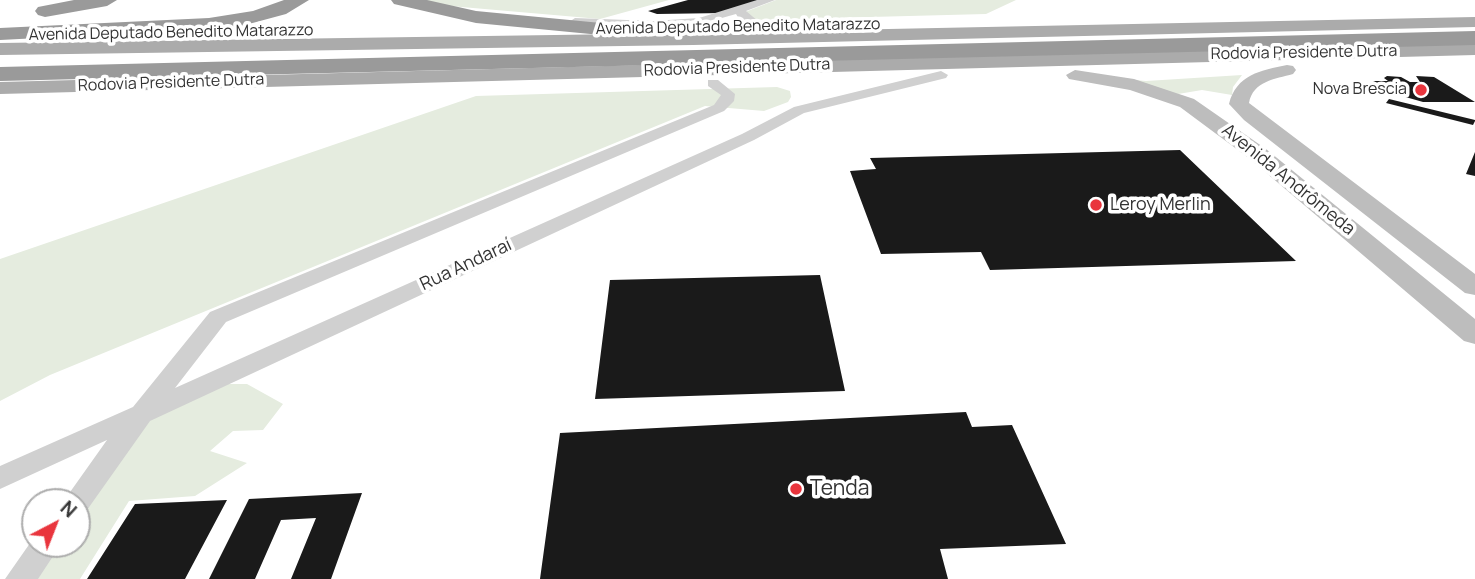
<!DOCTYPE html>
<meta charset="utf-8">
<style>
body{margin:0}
#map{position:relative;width:1475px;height:579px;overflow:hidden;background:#fff;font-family:Manrope,sans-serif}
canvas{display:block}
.north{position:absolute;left:21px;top:488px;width:70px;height:70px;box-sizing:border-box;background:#fff;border:2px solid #adadad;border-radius:50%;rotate:42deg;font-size:19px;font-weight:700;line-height:28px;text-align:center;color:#333}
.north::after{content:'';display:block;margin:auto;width:24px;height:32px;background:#e9353d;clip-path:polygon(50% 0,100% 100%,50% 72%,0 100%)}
</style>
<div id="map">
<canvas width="1475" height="579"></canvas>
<div class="north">N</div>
</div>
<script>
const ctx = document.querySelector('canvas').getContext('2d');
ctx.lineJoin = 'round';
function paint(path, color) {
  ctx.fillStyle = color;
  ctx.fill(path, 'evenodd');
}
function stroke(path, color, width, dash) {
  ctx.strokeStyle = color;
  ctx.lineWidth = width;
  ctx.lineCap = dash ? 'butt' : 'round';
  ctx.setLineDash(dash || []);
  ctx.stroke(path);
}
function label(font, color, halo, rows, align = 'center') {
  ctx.font = font + ' Manrope,sans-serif';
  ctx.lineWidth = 7;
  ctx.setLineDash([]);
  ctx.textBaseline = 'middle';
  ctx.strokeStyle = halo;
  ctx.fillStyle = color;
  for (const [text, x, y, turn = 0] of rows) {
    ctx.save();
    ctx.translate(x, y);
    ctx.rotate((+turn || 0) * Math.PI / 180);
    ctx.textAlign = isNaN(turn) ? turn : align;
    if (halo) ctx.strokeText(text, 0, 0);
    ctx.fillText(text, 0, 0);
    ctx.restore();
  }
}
const green = new Path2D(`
 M 420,0 L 669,0 L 600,19 L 450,6 Z
 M 776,0 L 1016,0 L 986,14 L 754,20 L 745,12 Z
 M 1242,75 L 1233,87 L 1232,95 L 1202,90 L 1178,94 L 1114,78 L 1146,81 Z
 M 777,87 L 790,91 L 791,97 L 788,102 L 764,111 L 705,106 L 50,375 L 0,401 L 0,259 L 476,96 Z
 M 218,384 L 247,384 L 283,404 L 263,430 L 233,431 L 210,451 L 247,463 L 195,496 L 129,501 L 80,579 L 31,579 L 56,544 L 77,544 L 77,516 L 148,417 Z`);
const building = new Path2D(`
 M 688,0 L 759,0 L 724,13 L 657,14 L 648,11 Z
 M 1387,76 L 1401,77 L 1410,82 L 1420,82 L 1416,76 L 1434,77 L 1475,102 L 1423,102 L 1374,88 L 1377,83 L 1373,81 L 1388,81 L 1384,78 Z
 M 1389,99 L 1475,120 L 1475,121 L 1473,125 L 1386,103 Z
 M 1180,150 L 1296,261 L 990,270 L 981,252 L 881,254 L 850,171 L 876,169 L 870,158 Z
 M 1475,152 L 1475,176 L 1466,174 Z
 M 820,275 L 845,391 L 595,399 L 610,280 Z
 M 966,412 L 972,427 L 1012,425 L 1066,544 L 940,549 L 948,579 L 540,579 L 560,433 Z
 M 362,493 L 331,579 L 291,579 L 316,518 L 281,520 L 255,579 L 209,579 L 249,499 Z
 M 227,500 L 185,579 L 87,579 L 135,504 Z`);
const street = new Path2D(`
 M 757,0 L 775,0 L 746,11 L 765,27 L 759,31 L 739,19 L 736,14 C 680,31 632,28 575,26 L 569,22 L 575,18 L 653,21 L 699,18 Z
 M 941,71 L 948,75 L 946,78 L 804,113 L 754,140 L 150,421 L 87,510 L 77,513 L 77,502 L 63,502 L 107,440 L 0,489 L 0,466 L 133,407 L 210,312 L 714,105 L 721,95 L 708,86 L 708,80 L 718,80 L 735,94 L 734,101 L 724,111 L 226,322 L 175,388 L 742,134 L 794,107 Z
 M 35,536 L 35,544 L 61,544 L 38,579 L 5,579 Z`);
const secondary = new Path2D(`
 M 1287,65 L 1293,66 L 1296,70 L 1293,74 C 1275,79 1253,81 1249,103 L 1475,274 L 1475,295 L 1465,293 L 1244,120 L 1229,104 C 1236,75 1261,70 1287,65 Z
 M 1075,70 L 1134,79 L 1194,99 L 1266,149 L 1475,319 L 1475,344 L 1464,341 L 1250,159 L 1180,107 L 1130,90 L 1069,79 L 1066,75 Z`);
const primary = new Path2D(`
 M 1475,17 L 1475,27 L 693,45 L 0,55 L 0,43 L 693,33 Z
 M 1475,43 L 1475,55 L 0,94 L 0,82 Z`);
const highway = new Path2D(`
 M 74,0 L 117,0 L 107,6 L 45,17 L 38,15 L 35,11 L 38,7 Z
 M 284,0 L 309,0 L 286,14 L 234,28 L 0,40 L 0,28 L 209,18 L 253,11 Z
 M 391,0 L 427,0 L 476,11 L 601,23 L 608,25 L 612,29 L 608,33 L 601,35 L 476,23 L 394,4 Z
 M 1475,31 L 1475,45 L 0,81 L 0,67 Z`);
const markers = [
 [1421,90,7,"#e9353d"],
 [1096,205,7,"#e9353d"],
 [796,489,7,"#e9353d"]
];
const farStreetnames = [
 ["Avenida Deputado Benedito Matarazzo",738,27,-1],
 ["Avenida Deputado Benedito Matarazzo",171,33,-1],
 ["Rodovia Presidente Dutra",1304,53,-1],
 ["Rodovia Presidente Dutra",737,68,-2],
 ["Rodovia Presidente Dutra",171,83,-2]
];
const farPoinames = [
 ["Nova Brescia",1407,90]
];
const streetNames = [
 ["Avenida Andrômeda",1288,180,39],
 ["Rua Andaraí",466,265,-25]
];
const poiNames = [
 ["Leroy Merlin",1110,205]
];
const nearPoinames = [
 ["Tenda",810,489]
];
paint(green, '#e5ecdf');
paint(building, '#1a1a1a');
paint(street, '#d0d0d0');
paint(secondary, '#bdbdbd');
paint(primary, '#ababab');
paint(highway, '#9a9a9a');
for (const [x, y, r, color] of markers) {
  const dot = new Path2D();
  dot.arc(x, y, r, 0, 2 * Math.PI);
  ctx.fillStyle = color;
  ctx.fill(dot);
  stroke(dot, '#fff', 2.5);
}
label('16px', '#333', '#fff', farStreetnames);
label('16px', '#333', '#fff', farPoinames, 'right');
label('18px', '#333', '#fff', streetNames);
label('18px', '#333', '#fff', poiNames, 'left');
label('21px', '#333', '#fff', nearPoinames, 'left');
</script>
